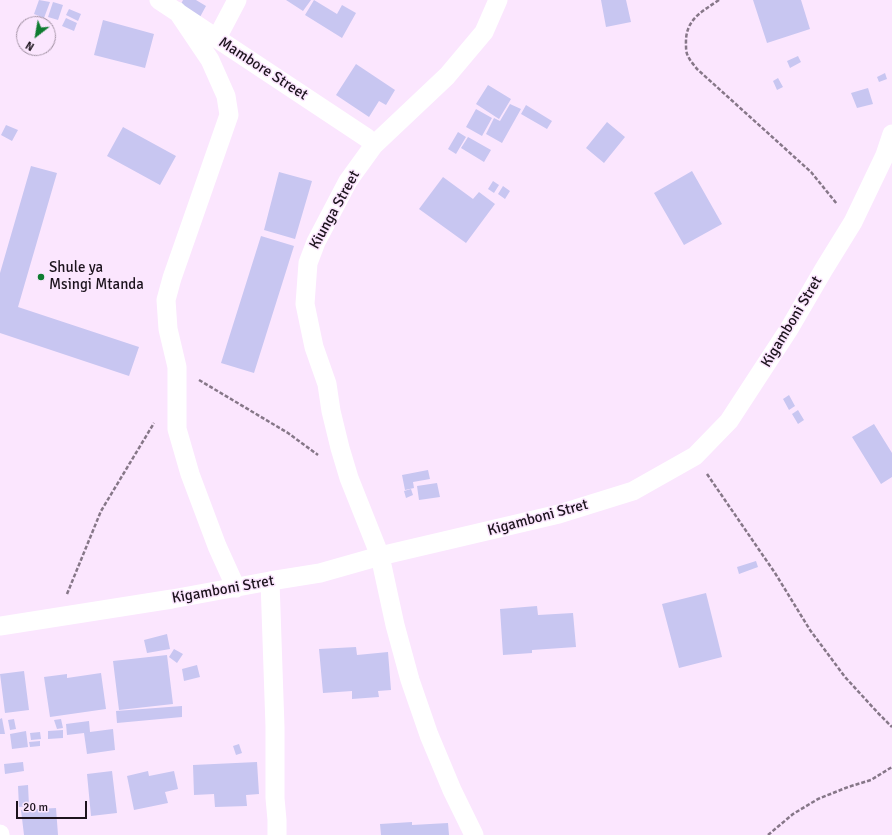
<!DOCTYPE html>
<style>
body{margin:0}
#map{position:relative;width:892px;height:835px;overflow:hidden;background:#fbe6fe;font-family:Signika,sans-serif}
canvas{display:block}
.north{position:absolute;left:16px;top:16px;width:40px;height:40px;box-sizing:border-box;background:#fbe6fe;border:1px solid #a292a4;border-radius:50%;rotate:211deg;font-size:11px;font-weight:700;line-height:16px;text-align:center;color:#1c131d}
.north::after{content:'';display:block;margin:auto;width:14px;height:18px;background:#0f7c31;clip-path:polygon(50% 0,100% 100%,50% 72%,0 100%)}
.scale{position:absolute;left:16px;top:801px;width:71px;height:18px;box-sizing:border-box;border:2px solid #1c131d;border-top:0;padding-left:5px;font-size:12px;line-height:14px;white-space:nowrap;color:#1c131d;-webkit-text-stroke:3px #fbe6fe;paint-order:stroke}
</style>
<div id="map">
<canvas width="892" height="835"></canvas>
<div class="north">N</div>
<div class="scale">20 m</div>
</div>
<script>
const ctx = document.querySelector('canvas').getContext('2d');
ctx.lineJoin = 'round';
function paint(path, color) {
  ctx.fillStyle = color;
  ctx.fill(path, 'evenodd');
}
function stroke(path, color, width, dash) {
  ctx.strokeStyle = color;
  ctx.lineWidth = width;
  ctx.lineCap = dash ? 'butt' : 'round';
  ctx.setLineDash(dash || []);
  ctx.stroke(path);
}
function label(font, color, halo, rows, align = 'center') {
  ctx.font = font + ' Signika,sans-serif';
  ctx.lineWidth = 3;
  ctx.setLineDash([]);
  ctx.textBaseline = 'middle';
  ctx.strokeStyle = halo;
  ctx.fillStyle = color;
  for (const [text, x, y, turn = 0] of rows) {
    ctx.save();
    ctx.translate(x, y);
    ctx.rotate((+turn || 0) * Math.PI / 180);
    ctx.textAlign = isNaN(turn) ? turn : align;
    if (halo) ctx.strokeText(text, 0, 0);
    ctx.fillText(text, 0, 0);
    ctx.restore();
  }
}
const building = new Path2D(`
 M 39,0 L 50,2 L 44,18 L 34,14 Z
 M 183,0 L 196,0 L 206,6 L 200,17 L 180,6 Z
 M 286,0 L 311,0 L 303,11 Z
 M 314,0 L 337,14 L 342,5 L 356,13 L 342,38 L 305,15 Z
 M 601,0 L 626,0 L 631,22 L 606,27 Z
 M 753,0 L 801,0 L 810,29 L 767,43 Z
 M 53,2 L 63,5 L 58,20 L 48,17 Z
 M 69,9 L 81,14 L 78,21 L 66,15 Z
 M 66,18 L 77,23 L 74,31 L 62,26 Z
 M 103,20 L 154,34 L 145,68 L 94,55 Z
 M 798,56 L 801,62 L 790,68 L 787,61 Z
 M 356,64 L 395,90 L 386,105 L 379,101 L 369,117 L 336,95 Z
 M 885,73 L 887,79 L 879,82 L 877,77 Z
 M 778,78 L 783,87 L 777,90 L 773,81 Z
 M 488,85 L 511,99 L 499,119 L 476,104 Z
 M 868,88 L 873,104 L 857,108 L 851,93 Z
 M 510,104 L 521,109 L 502,143 L 486,134 L 494,118 L 500,121 Z
 M 526,105 L 552,121 L 547,129 L 521,114 Z
 M 476,109 L 492,118 L 482,136 L 466,127 Z
 M 607,122 L 625,137 L 604,163 L 586,148 Z
 M 6,125 L 18,130 L 12,141 L 1,135 Z
 M 123,127 L 176,156 L 160,185 L 107,156 Z
 M 458,132 L 466,137 L 456,154 L 448,149 Z
 M 468,137 L 491,150 L 484,162 L 461,148 Z
 M 31,166 L 57,173 L 18,307 L 139,347 L 129,376 L 0,333 L 0,273 Z
 M 692,171 L 722,224 L 684,245 L 654,193 Z
 M 279,172 L 312,181 L 295,239 L 264,230 Z
 M 443,177 L 473,199 L 479,192 L 495,204 L 466,243 L 419,209 Z
 M 493,181 L 499,185 L 494,193 L 488,189 Z
 M 503,186 L 510,191 L 505,199 L 498,194 Z
 M 261,236 L 294,246 L 254,373 L 221,363 Z
 M 789,395 L 795,406 L 789,410 L 783,399 Z
 M 798,410 L 804,420 L 798,424 L 792,414 Z
 M 874,424 L 892,453 L 892,477 L 881,484 L 852,437 Z
 M 428,470 L 430,479 L 413,482 L 414,488 L 405,490 L 402,475 Z
 M 437,483 L 440,497 L 419,500 L 417,486 Z
 M 411,489 L 413,495 L 406,498 L 404,491 Z
 M 756,561 L 758,567 L 739,574 L 737,567 Z
 M 706,593 L 722,657 L 679,668 L 662,604 Z
 M 537,606 L 538,615 L 573,613 L 576,647 L 532,650 L 532,653 L 503,655 L 500,609 Z
 M 167,634 L 170,649 L 147,653 L 144,640 Z
 M 356,647 L 357,655 L 388,652 L 391,690 L 378,691 L 379,697 L 352,699 L 352,691 L 323,693 L 319,649 Z
 M 174,649 L 183,654 L 177,663 L 169,657 Z
 M 167,655 L 173,704 L 119,710 L 113,661 Z
 M 197,665 L 200,677 L 184,681 L 182,669 Z
 M 24,671 L 29,710 L 5,713 L 0,674 Z
 M 101,673 L 106,709 L 50,717 L 44,677 L 67,674 L 67,678 Z
 M 182,706 L 182,717 L 117,723 L 116,711 Z
 M 2,718 L 5,734 L 0,734 L 0,719 Z
 M 14,719 L 16,729 L 10,730 L 8,720 Z
 M 61,719 L 63,728 L 57,729 L 54,720 Z
 M 89,721 L 90,732 L 113,729 L 115,750 L 87,754 L 84,733 L 67,735 L 66,724 Z
 M 63,730 L 63,738 L 48,739 L 48,731 Z
 M 26,731 L 28,747 L 12,749 L 10,734 Z
 M 40,732 L 41,739 L 31,740 L 30,733 Z
 M 40,741 L 40,746 L 30,747 L 29,742 Z
 M 239,744 L 242,753 L 236,755 L 233,746 Z
 M 23,762 L 24,771 L 5,774 L 4,764 Z
 M 257,762 L 259,794 L 246,795 L 247,806 L 215,807 L 214,794 L 194,795 L 193,765 Z
 M 112,771 L 117,813 L 91,816 L 87,774 Z
 M 148,771 L 149,776 L 174,771 L 178,789 L 165,792 L 168,803 L 134,810 L 127,776 Z
 M 28,785 L 29,806 L 19,807 L 18,786 Z
 M 56,808 L 58,835 L 24,835 L 21,810 Z
 M 412,822 L 412,825 L 448,823 L 449,835 L 381,835 L 380,824 Z`);
const path = new Path2D(`
 M 719,0 C 701,12 685,20 686,44 C 686,48 686,53 688,56 C 690,61 694,65 697,69 L 811,172 L 837,204
 M 199,380 L 288,433 L 318,455
 M 707,474 L 775,573 L 810,630 L 845,677 L 878,713 L 892,727
 M 67,594 L 101,511 L 154,423
 M 768,835 L 793,814 L 818,799 L 848,787 L 871,780 L 892,767`);
const minor = new Path2D(`
 M 159,0 L 367,138
 M 177,11 L 210,60 L 226,96 L 229,115 L 172,278 L 166,300 L 168,329 L 177,367 L 177,429 L 190,474 L 217,546 L 236,588
 M 217,38 L 237,0
 M 270,581 L 275,727 L 275,798 L 277,820 L 277,835
 M 0,626 L 172,599 L 270,581 L 320,573 L 380,556 L 559,514 L 633,491 L 695,456 L 729,421 L 789,329 L 824,269 L 853,222 L 885,155 L 892,134
 M 0,834 L 0,835
 M 474,835 L 452,790 L 429,735 L 410,680 L 395,625 L 380,556 L 349,478 L 340,448 L 331,411 L 327,384 L 314,347 L 305,304 L 308,263 L 316,242 L 348,181 L 374,145 L 447,76 L 484,32 L 498,0`);
const markers = [
 [41,277,4,"#0f7c31"]
];
const streetNames = [
 ["Mambore Street",263,69,33],
 ["Kiunga Street",335,210,-61],
 ["Kigamboni Stret",792,322,-59],
 ["Kigamboni Stret",538,518,-15],
 ["Kigamboni Stret",223,590,-10]
];
const poiNames = [
 ["Shule ya",49,268],
 ["Msingi Mtanda",49,285]
];
paint(building, '#c8c6f1');
stroke(path, '#867788', 2.5, [4, 2]);
stroke(minor, '#fff', 19);
for (const [x, y, r, color] of markers) {
  const dot = new Path2D();
  dot.arc(x, y, r, 0, 2 * Math.PI);
  ctx.fillStyle = color;
  ctx.fill(dot);
  stroke(dot, '#fbe6fe', 1.5);
}
label('15px', '#1c131d', '#fbe6fe', streetNames);
label('15px', '#1c131d', '#fbe6fe', poiNames, 'left');
</script>
